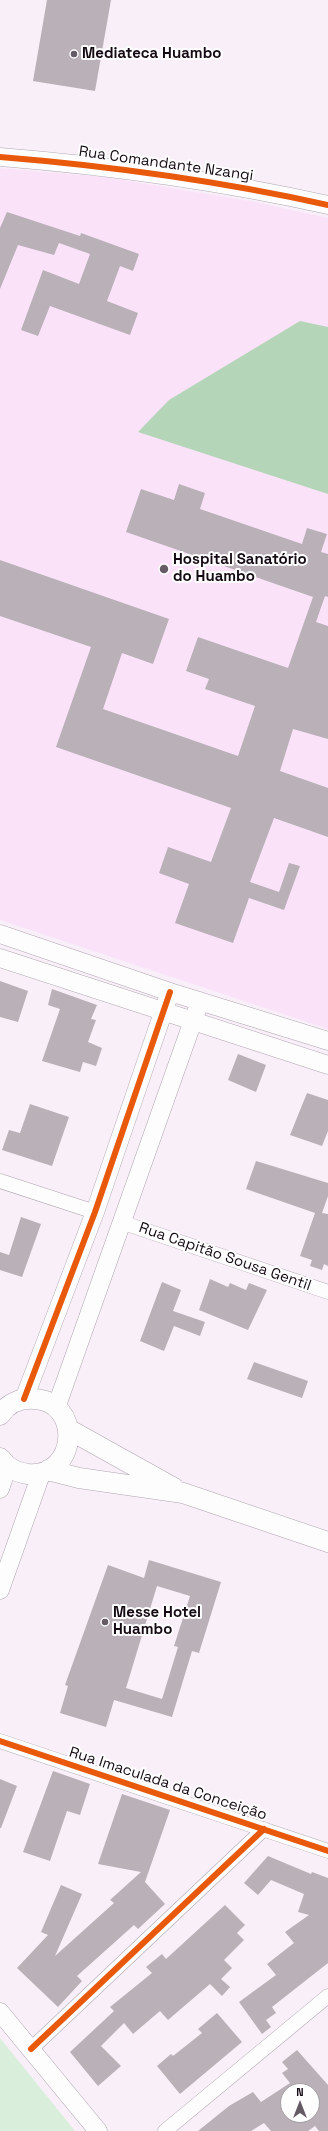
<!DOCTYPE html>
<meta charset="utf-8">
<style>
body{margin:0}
#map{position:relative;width:328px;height:2131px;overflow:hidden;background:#f8eff8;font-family:"Space Grotesk",sans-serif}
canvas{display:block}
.north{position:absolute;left:280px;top:2083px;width:40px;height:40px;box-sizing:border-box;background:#fefefe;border:1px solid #a19da0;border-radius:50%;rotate:0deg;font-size:11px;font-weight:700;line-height:16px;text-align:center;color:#150b14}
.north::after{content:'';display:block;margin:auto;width:14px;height:18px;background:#645b64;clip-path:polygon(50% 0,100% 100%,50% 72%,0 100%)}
</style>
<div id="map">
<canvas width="328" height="2131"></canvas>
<div class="north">N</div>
</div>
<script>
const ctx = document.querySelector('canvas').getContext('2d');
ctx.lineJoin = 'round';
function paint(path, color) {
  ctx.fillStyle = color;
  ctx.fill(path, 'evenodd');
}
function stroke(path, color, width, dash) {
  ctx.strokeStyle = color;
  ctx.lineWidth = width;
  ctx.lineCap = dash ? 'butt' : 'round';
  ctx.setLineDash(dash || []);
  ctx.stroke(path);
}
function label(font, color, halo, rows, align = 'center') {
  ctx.font = font + ' "Space Grotesk",sans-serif';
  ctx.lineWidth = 4;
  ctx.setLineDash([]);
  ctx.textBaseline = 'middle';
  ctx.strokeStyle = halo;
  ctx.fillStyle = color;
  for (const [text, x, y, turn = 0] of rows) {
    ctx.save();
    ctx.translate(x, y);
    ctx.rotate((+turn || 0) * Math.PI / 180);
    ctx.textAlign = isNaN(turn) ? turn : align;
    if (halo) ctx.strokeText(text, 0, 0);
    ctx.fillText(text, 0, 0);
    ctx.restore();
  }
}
const built = new Path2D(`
 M 0,168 L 105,177 L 256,202 L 328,218 L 328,1029 L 0,920 Z`);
const green = new Path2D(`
 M 0,2038 L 75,2131 L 0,2131 Z`);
const forest = new Path2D(`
 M 300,321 L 328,327 L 328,494 L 138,432 L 169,400 Z`);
const building = new Path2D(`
 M 47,0 L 111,0 L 95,91 L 33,81 Z
 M 7,212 L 80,236 L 81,233 L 139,254 L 133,271 L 120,266 L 107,301 L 138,313 L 130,335 L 50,306 L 38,336 L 21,330 L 43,270 L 79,284 L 90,254 L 59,243 L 54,255 L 18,245 L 0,289 L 0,228 Z
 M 179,484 L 205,493 L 200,509 L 302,544 L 307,528 L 327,534 L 321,552 L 328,554 L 328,597 L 325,596 L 316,622 L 328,626 L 328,739 L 293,729 L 280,771 L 328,788 L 328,837 L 274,818 L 250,882 L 279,892 L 289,863 L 300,866 L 284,910 L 249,898 L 233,943 L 175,923 L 189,884 L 159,873 L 168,847 L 211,862 L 231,808 L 56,747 L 91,647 L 0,616 L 0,560 L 169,619 L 153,664 L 122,653 L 103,709 L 238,756 L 255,706 L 205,689 L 209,679 L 186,671 L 198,637 L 288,668 L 313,597 L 126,532 L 141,489 L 174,500 Z
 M 0,981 L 28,991 L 18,1022 L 0,1017 Z
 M 52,989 L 97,1005 L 91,1019 L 96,1020 L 88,1042 L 102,1048 L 96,1066 L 83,1062 L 80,1072 L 42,1061 L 60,1009 L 48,1005 Z
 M 238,1054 L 266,1065 L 256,1092 L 228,1080 Z
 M 307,1093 L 328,1100 L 328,1131 L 322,1146 L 290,1135 Z
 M 30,1104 L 69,1117 L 52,1166 L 2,1150 L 9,1130 L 20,1133 Z
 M 256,1161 L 328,1183 L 328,1196 L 322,1213 L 328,1214 L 328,1266 L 324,1264 L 322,1270 L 310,1266 L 312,1260 L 300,1256 L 315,1213 L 246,1189 Z
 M 21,1217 L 41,1224 L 22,1277 L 0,1270 L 0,1252 L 9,1255 Z
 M 210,1279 L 228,1287 L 230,1283 L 246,1290 L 249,1283 L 267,1290 L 248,1330 L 199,1310 Z
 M 162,1282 L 181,1290 L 173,1311 L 205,1322 L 200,1336 L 174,1326 L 164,1351 L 140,1341 Z
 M 254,1362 L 308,1381 L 302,1398 L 247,1379 Z
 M 149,1560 L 221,1582 L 199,1653 L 192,1651 L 172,1717 L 114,1700 L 106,1727 L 60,1713 L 68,1686 L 65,1685 L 108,1565 L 144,1578 ZM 157,1586 L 190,1596 L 174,1646 L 178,1647 L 162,1699 L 126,1688 Z
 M 53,1771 L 90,1784 L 80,1815 L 67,1811 L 50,1861 L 23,1852 Z
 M 0,1779 L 17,1786 L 1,1828 L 0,1828 Z
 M 122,1794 L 170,1810 L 145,1882 L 165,1904 L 138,1929 L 134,1925 L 77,1976 L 82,1981 L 58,2007 L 17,1968 L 48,1935 L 41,1932 L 61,1885 L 82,1894 L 55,1956 L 114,1903 L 110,1900 L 141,1872 L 98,1864 Z
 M 268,1856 L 311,1874 L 312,1872 L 328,1878 L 328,1963 L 272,2007 L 276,2013 L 266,2020 L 271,2027 L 262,2034 L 239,2002 L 276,1975 L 267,1964 L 294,1943 L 285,1932 L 309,1915 L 298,1912 L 304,1894 L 271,1880 L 258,1895 L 244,1883 Z
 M 225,1905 L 245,1925 L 237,1933 L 244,1940 L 224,1960 L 232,1968 L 221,1979 L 230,1987 L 222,1996 L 210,1984 L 168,2020 L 160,2011 L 133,2034 L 124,2023 L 101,2046 L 121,2066 L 98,2086 L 70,2052 L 114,2011 L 110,2007 L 152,1973 L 146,1967 L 162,1954 L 166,1959 Z
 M 217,2013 L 242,2042 L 180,2094 L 157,2066 L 171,2054 L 173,2056 L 202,2033 L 198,2029 Z
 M 297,2050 L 328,2085 L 328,2131 L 319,2131 L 315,2126 L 308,2131 L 271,2131 L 264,2123 L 251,2131 L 198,2131 L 229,2106 L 253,2092 L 261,2102 L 290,2083 L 282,2073 L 288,2069 L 282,2062 ZM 288,2091 L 312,2091 L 312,2115 L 288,2115 Z`);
const minor = new Path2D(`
 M 0,1181 L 95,1212
 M 121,1222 L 328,1292
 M 0,1741 L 328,1851
 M 31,2049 L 264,1829
 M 165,2131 L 328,1996`);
const tertiary = new Path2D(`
 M 0,157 C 111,166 220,181 328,205
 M 0,934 L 170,992 L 328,1041
 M 0,958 L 328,1065
 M 24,1399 L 95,1212 L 170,992
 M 56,1408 L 200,1001
 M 0,1489 L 7,1468
 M 0,1590 L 41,1474
 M 0,2012 L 98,2131`);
const secondary = new Path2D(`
 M 0,1415 C 8,1403 21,1398 34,1399 C 83,1401 78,1478 28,1474 C 15,1472 8,1468 0,1458
 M 68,1429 L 174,1488
 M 48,1470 L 79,1478 L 183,1493 L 328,1542`);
const cycleway = new Path2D(`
 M 0,157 C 111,166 220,181 328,205
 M 24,1399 L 95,1212 L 170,992
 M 0,1741 L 328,1851
 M 31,2049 L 264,1829`);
const markers = [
 [74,54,4,"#645b64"],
 [164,569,5,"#645b64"],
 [105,1622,4,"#645b64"]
];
const poiNames = [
 ["Mediateca Huambo",82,54],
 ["Hospital Sanatório",173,560],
 ["do Huambo",173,577],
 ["Messe Hotel",113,1613],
 ["Huambo",113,1630]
];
const streetNames = [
 ["Rua Comandante Nzangi",166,164,8],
 ["Rua Capitão Sousa Gentil",225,1257,19],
 ["Rua Imaculada da Conceição",168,1784,18]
];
paint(built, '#fae3f9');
paint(green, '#d9efdb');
paint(forest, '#b4d5b8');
paint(building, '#b9b0b8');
stroke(minor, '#aea6ae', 15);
stroke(tertiary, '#aea6ae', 19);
stroke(secondary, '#aea6ae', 21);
stroke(minor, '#fefdfe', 14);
stroke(tertiary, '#fefdfe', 18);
stroke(secondary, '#fefdfe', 20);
stroke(cycleway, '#e8590c', 6);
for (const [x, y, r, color] of markers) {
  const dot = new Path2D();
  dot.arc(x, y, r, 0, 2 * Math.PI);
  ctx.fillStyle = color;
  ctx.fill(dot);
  stroke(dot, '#fefefe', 1.5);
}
label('bold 15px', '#150b14', '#fefefe', poiNames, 'left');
label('15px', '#150b14', '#fefefe', streetNames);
</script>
